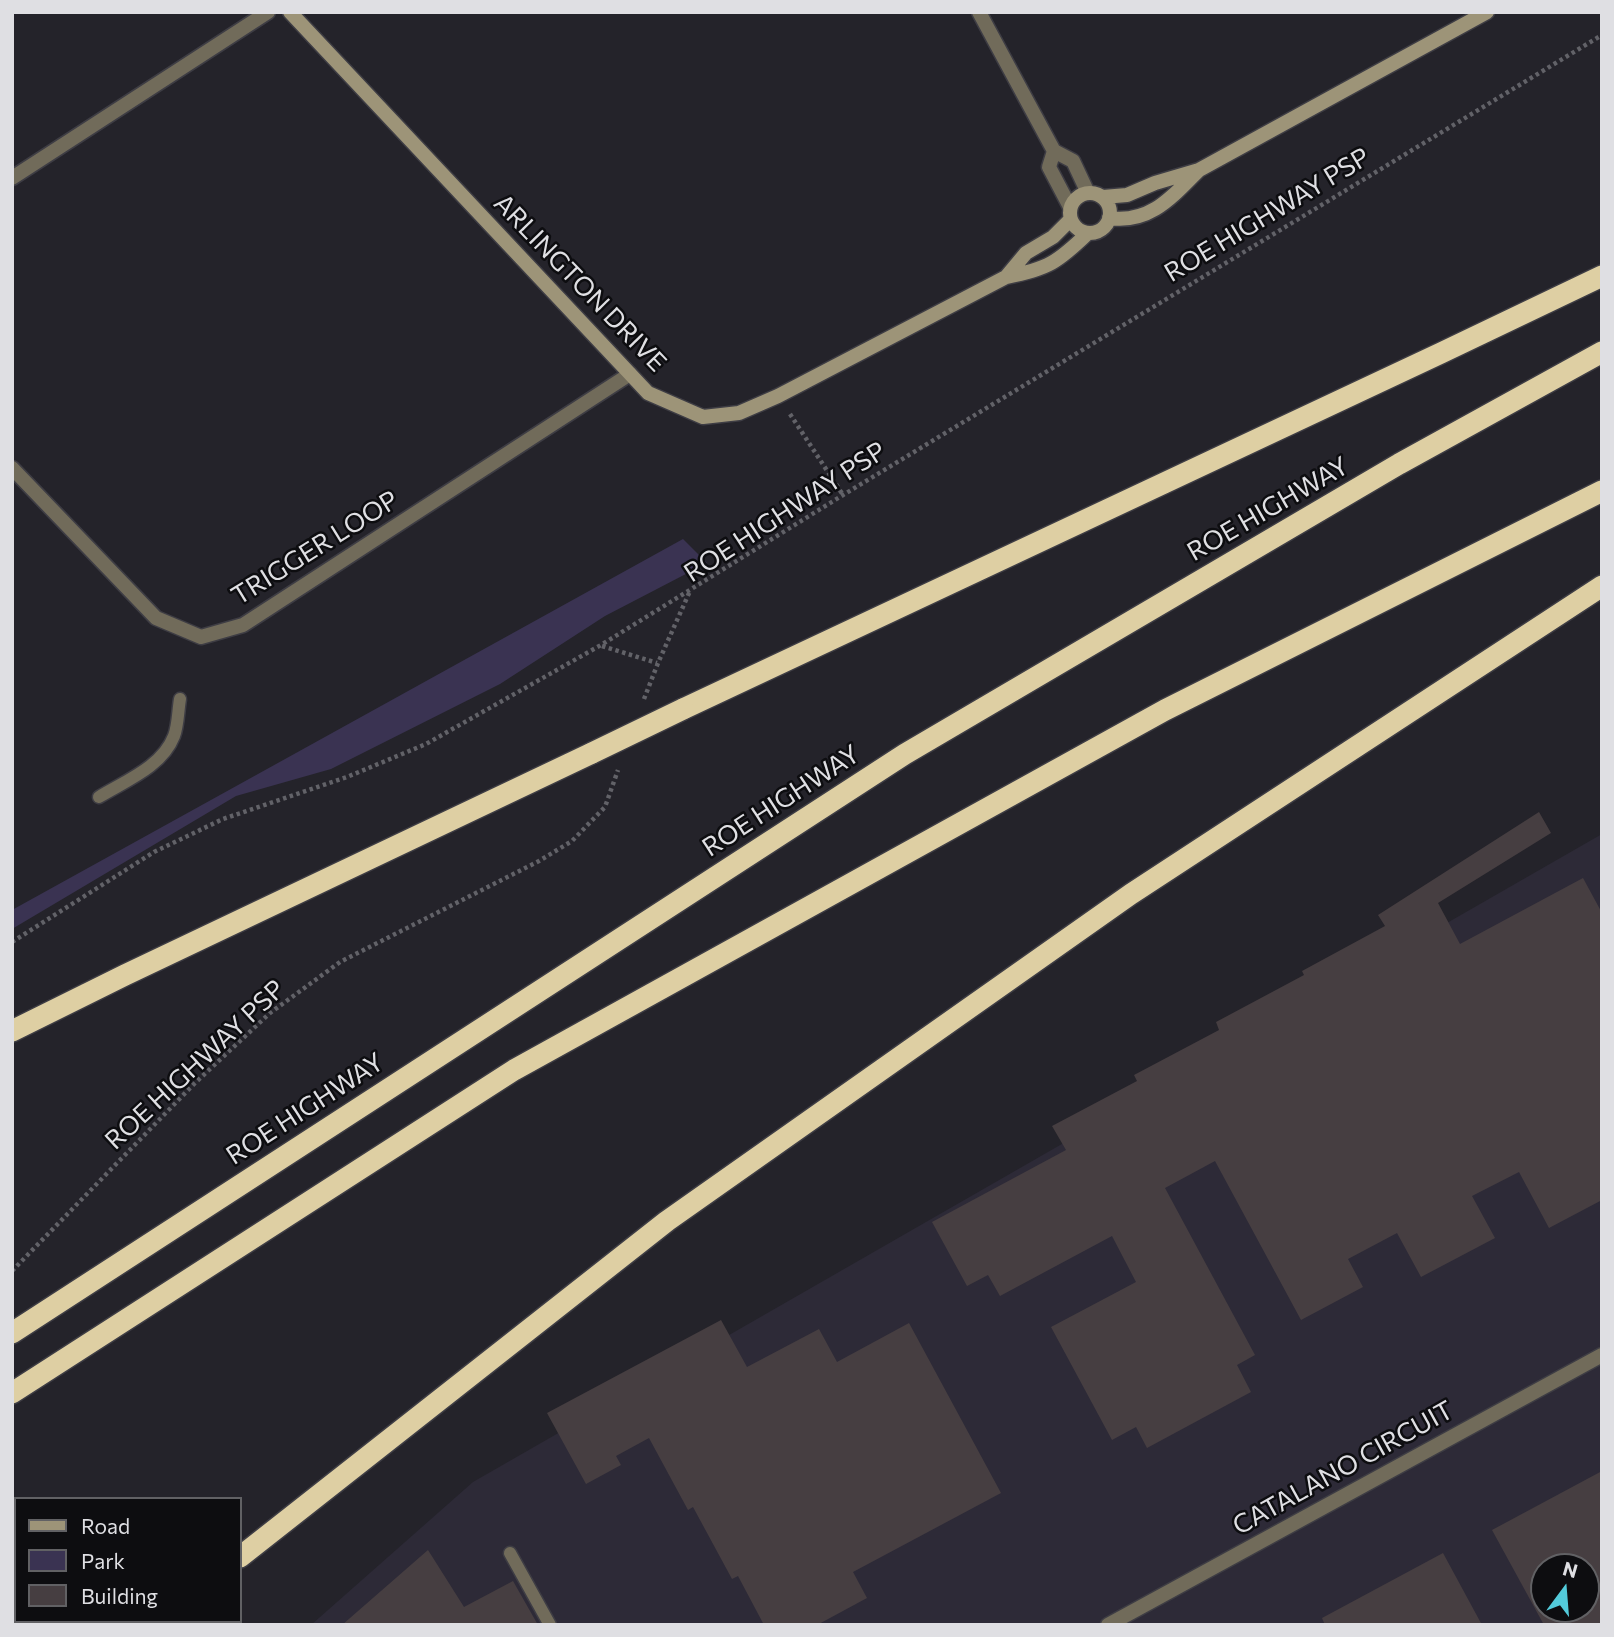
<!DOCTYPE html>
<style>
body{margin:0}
#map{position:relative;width:1614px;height:1637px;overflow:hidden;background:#24232a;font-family:Commissioner,sans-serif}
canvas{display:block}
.frame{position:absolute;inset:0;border:14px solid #dfdfe3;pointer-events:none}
.legend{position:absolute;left:14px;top:1497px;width:228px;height:126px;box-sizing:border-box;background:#0d0d10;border:2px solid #616164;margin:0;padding:9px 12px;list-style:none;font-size:21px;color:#dfdfe3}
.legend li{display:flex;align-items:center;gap:14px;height:35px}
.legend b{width:35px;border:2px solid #616164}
.north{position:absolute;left:1530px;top:1553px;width:70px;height:70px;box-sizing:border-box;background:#0d0d10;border:2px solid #616164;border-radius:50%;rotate:16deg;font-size:19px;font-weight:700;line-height:28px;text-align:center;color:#dfdfe3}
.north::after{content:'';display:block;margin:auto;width:24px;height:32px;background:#53cbdb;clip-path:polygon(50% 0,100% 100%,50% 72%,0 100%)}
</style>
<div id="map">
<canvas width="1614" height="1637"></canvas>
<div class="frame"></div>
<ul class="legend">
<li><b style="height:9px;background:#9d9478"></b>Road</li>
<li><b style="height:19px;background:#3a3352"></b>Park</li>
<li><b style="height:19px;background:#463e41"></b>Building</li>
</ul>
<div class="north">N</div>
</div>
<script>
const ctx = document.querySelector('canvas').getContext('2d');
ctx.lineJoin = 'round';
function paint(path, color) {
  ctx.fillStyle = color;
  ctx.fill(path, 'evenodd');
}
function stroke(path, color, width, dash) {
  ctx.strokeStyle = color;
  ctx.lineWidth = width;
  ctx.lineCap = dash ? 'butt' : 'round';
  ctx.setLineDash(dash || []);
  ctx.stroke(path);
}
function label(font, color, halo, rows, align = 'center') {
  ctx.font = font + ' Commissioner,sans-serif';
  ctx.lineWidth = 5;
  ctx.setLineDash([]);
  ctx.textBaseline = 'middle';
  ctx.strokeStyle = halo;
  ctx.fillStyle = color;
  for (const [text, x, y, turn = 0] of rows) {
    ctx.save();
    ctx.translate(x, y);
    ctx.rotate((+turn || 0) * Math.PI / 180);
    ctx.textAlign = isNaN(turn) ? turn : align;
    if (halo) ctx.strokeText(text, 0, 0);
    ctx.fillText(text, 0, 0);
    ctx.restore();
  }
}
const built = new Path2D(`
 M 1602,834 L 1602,1625 L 311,1625 L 473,1482 ZM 1544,1567 L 1586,1567 L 1586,1609 L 1544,1609 Z`);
const green = new Path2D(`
 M 683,539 L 707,563 L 605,616 L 500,684 L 331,769 L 236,796 L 12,929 L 12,910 Z`);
const building = new Path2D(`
 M 1539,812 L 1551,833 L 1438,903 L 1460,944 L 1583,878 L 1602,913 L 1602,1200 L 1549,1228 L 1519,1172 L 1472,1196 L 1495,1238 L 1421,1277 L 1397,1233 L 1348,1259 L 1363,1287 L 1301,1320 L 1215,1161 L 1165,1188 L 1255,1355 L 1237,1365 L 1251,1392 L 1147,1448 L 1136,1427 L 1112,1440 L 1051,1327 L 1136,1282 L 1112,1236 L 1000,1296 L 988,1275 L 967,1286 L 932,1222 L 1066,1150 L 1052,1126 L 1137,1081 L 1134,1075 L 1219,1030 L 1216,1022 L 1304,975 L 1302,971 L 1385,926 L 1378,915 Z
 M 721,1320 L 747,1367 L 819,1329 L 837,1362 L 909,1323 L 1001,1493 L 853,1572 L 867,1598 L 817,1625 L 764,1625 L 738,1576 L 732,1579 L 693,1507 L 688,1510 L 649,1438 L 616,1456 L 621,1465 L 586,1484 L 547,1413 Z
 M 1602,1471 L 1602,1625 L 1544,1625 L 1492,1530 ZM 1544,1567 L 1586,1567 L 1586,1609 L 1544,1609 Z
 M 428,1550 L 464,1607 L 513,1581 L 538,1625 L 342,1625 Z
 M 1443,1553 L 1482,1625 L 1325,1625 L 1322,1618 Z`);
const path = new Path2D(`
 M 790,414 L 843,495
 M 602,646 L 657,663
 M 644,699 L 658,663 L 690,591
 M 12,942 L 154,852 L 223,819 L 347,777 L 426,744 L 601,645 L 843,495 L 1602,35
 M 12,1271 L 195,1083 L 270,1013 L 340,962 L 539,861 L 572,841 L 605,807 L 618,770`);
const lane = new Path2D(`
 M 99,797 C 125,781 162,767 174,736 C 178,726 178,711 180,699
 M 510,1553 L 550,1625`);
const street = new Path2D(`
 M 979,12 L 1054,151
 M 12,178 L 268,12
 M 1070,207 L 1049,167 L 1054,151 L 1073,161 L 1088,193
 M 12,468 L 156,618 L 201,637 L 243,625 L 630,374
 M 1108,1625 L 1602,1355`);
const secondary = new Path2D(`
 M 290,12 L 648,393 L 703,417 L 739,413 L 778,396 L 1006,277 C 1048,269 1058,262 1088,233
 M1070 213a20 20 0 1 1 40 0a20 20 0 1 1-40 0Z
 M 1103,197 L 1127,195 L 1155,183 L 1199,170 L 1487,12
 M 1109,218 C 1150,224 1172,197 1198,171
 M 1006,277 L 1026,253 L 1053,237 L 1070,220`);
const highway = new Path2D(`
 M 683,709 L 1441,353 L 1602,276
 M 12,1031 L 125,975 L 592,753
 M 12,1333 L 905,754 L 1399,464 L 1602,352
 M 12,1393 L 514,1070 L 1165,710 L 1602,491
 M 240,1557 L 667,1221 L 1131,894 L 1602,586
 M 149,1625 L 154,1621`);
const highwayBridge = new Path2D(`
 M 592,753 L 683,709`);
const streetNames = [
 ["ROE HIGHWAY PSP",1267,215,-31],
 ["ARLINGTON DRIVE",580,283,46],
 ["ROE HIGHWAY",1268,509,-30],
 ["ROE HIGHWAY PSP",785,512,-33],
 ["TRIGGER LOOP",315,548,-32],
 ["ROE HIGHWAY",781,801,-33],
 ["ROE HIGHWAY PSP",195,1065,-43],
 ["ROE HIGHWAY",305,1109,-33],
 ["CATALANO CIRCUIT",1343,1468,-29]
];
paint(built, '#2d2a37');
paint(green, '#3a3352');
paint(building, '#463e41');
stroke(lane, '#3e3d44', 15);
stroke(street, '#3e3d44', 17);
stroke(secondary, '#3e3d44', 17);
stroke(highway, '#3e3d44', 24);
stroke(path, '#626268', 4.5, [3.5, 3.5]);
stroke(lane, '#716b5a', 12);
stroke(street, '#716b5a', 14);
stroke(secondary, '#9d9478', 14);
stroke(highway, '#decfa3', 21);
stroke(highwayBridge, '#3e3d44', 24, []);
stroke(highwayBridge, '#decfa3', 21);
label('26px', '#dfdfe3', '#0d0d10', streetNames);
</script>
